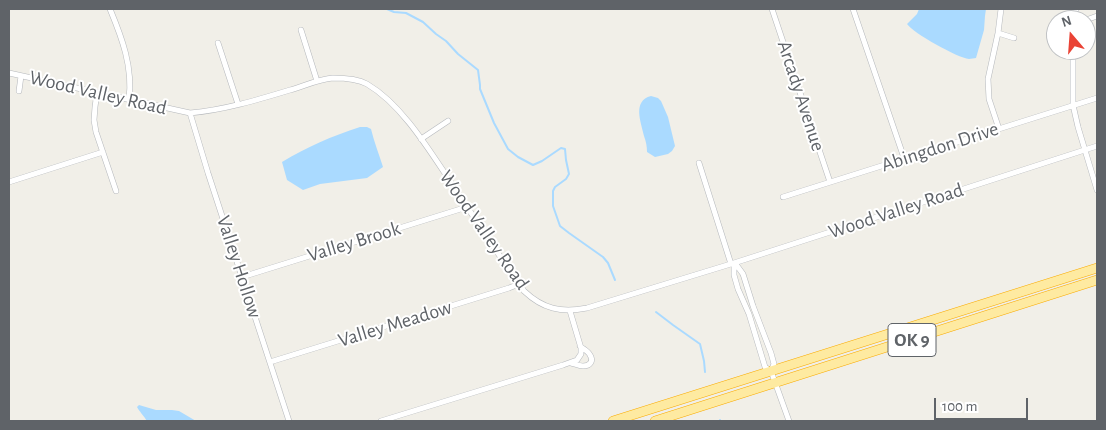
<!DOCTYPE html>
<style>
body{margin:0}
#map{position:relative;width:1106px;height:430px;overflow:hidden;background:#f1efe8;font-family:"Alegreya Sans",sans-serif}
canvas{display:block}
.frame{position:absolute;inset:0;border:10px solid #5f6368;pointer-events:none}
.north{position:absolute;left:1046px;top:10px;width:50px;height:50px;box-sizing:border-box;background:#fff;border:1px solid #bfc1c3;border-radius:50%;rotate:342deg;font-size:14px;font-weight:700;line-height:20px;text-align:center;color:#5f6368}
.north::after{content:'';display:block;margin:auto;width:18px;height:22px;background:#ea4335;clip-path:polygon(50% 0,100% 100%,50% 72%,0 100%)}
.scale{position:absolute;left:934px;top:398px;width:94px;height:22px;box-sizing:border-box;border:2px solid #5f6368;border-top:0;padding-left:6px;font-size:15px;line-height:18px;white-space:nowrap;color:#5f6368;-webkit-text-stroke:4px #fff;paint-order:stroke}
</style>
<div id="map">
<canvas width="1106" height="430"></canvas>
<div class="frame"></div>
<div class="north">N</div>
<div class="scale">100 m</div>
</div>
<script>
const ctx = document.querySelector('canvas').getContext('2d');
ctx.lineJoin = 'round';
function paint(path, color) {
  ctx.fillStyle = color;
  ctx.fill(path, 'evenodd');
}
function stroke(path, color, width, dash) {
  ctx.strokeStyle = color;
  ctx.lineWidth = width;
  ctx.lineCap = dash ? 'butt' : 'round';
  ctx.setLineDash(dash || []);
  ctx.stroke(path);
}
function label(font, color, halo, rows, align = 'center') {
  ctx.font = font + ' "Alegreya Sans",sans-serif';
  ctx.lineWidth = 4;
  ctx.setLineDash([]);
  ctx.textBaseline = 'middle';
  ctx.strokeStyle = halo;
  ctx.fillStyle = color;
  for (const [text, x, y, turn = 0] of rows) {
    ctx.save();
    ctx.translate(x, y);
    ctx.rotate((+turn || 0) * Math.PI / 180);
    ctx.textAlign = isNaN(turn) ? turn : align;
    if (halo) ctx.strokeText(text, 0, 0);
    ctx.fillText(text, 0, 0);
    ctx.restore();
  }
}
const water = new Path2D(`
 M 919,9 L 986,9 L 985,16 L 984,30 L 976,58 C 974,58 971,59 969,59 C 958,58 913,33 907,24 L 917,14 Z
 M 651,96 L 658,98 L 661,101 L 668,117 L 675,146 L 672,151 L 668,154 L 655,157 L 647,152 C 647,147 646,141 644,136 C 641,122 632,101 651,96 Z
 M 360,127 L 367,127 L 371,129 C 374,142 379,154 383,167 L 367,178 L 320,184 L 303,190 L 287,180 L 282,162 C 307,147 332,136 360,127 Z
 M 139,405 L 156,410 L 172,410 L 179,411 L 196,421 L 147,421 C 144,416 139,411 137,407 Z`);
const stream = new Path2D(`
 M 387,9 L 394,12 L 406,13 L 423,22 L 436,34 L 446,41 L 458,54 L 478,70 L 480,85 L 480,89 L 494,123 L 508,149 L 518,157 L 533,165 L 542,161 L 561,148 L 565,149 L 566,160 L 569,174 L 566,179 L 555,187 L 553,191 L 553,206 L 560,226 L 569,233 L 603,257 L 608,263 L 615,280
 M 656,312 L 673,325 L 700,344 L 704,361 L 705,372
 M 720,420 L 720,421`);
const minor = new Path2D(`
 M 110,9 C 122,38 133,67 129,99
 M 772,9 L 830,182
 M 853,9 L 904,158
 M 1075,20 L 1076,9
 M 1086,20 L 1097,16
 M 301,30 L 317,81
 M 998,33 L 1014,38
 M 218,43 L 238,104
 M 1073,50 L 1073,105 L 1078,127 L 1097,190
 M 9,73 L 190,113 C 224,110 257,100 290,90 C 304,86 319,79 333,78 C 343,78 358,79 367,84 C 403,105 431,153 454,187 C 477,222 500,257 524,291 C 543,309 561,313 587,308 L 734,263 L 1097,146
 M 19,91 L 21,76
 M 97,92 L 95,107 L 94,120 L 96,132 L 116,191
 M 190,113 L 208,173 L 289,421
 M 999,129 L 989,99 L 988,79 L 998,33 L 1001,9
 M 421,139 L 448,121
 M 699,163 L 731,264
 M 9,182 L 103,152
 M 783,197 L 1097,98
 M 734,263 L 734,275 L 738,289 L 749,314 L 765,367 L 771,371 L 789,421
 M 735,263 L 743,274 L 753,306 L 771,353 L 774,364 L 771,371
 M 242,277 L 467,207
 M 270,362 L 509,288 L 519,284
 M 571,363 C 575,364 579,366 583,366 C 590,366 594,361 590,355 C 588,351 583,349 580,346
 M 381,421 L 563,365 L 577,360 L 581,354 L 581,348 L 570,311`);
const trunk = new Path2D(`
 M 613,421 L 1097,268
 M 655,421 L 1097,280`);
const shields = [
 [912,340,48]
];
const shieldNames = [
 ["OK 9",912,340]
];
const streetNames = [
 ["Wood Valley Road",98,93,13],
 ["Arcady Avenue",801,96,72],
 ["Abingdon Drive",940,147,-18],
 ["Wood Valley Road",896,211,-18],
 ["Wood Valley Road",484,230,55],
 ["Valley Brook",354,242,-17],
 ["Valley Hollow",239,267,72],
 ["Valley Meadow",395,324,-17]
];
paint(water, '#aadaff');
stroke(stream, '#aadaff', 2);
stroke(minor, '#b5b8bc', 6);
stroke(trunk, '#f9ab00', 10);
stroke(minor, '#fff', 5);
stroke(trunk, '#feeaa1', 9);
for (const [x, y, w] of shields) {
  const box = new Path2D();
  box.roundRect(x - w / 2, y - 16.5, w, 33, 4);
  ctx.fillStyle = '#fff';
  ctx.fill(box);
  stroke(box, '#5f6368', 1);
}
label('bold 19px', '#5f6368', null, shieldNames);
label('20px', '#5f6368', '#fff', streetNames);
</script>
